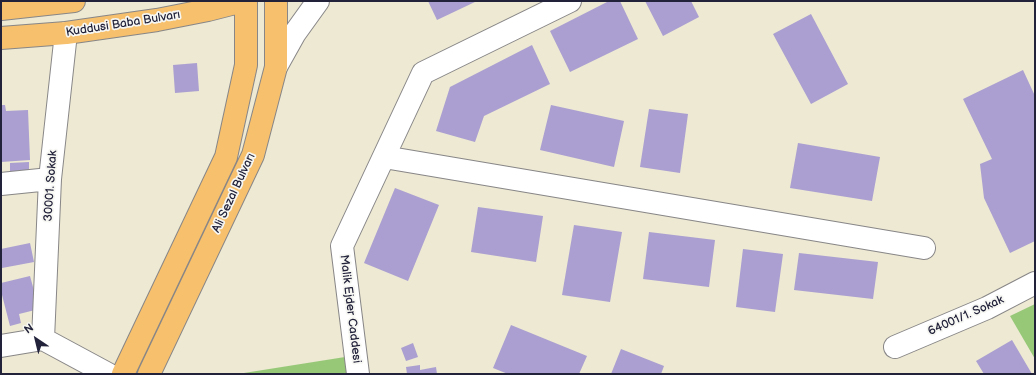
<!DOCTYPE html>
<meta charset="utf-8">
<style>
body{margin:0}
#map{position:relative;width:1036px;height:375px;overflow:hidden;background:#ede9d3;font-family:"Balsamiq Sans",sans-serif}
canvas{display:block}
.frame{position:absolute;inset:0;border:2px solid #22223b;pointer-events:none}
.north{position:absolute;left:16px;top:319px;width:40px;height:40px;-webkit-text-stroke:3px #f6f6f2;paint-order:stroke;rotate:325deg;font-size:11px;font-weight:700;line-height:16px;text-align:center;color:#22223b}
.north::after{content:'';display:block;margin:auto;width:14px;height:18px;background:#22223b;clip-path:polygon(50% 0,100% 100%,50% 72%,0 100%)}
</style>
<div id="map">
<canvas width="1036" height="375"></canvas>
<div class="frame"></div>
<div class="north">N</div>
</div>
<script>
const ctx = document.querySelector('canvas').getContext('2d');
ctx.lineJoin = 'round';
function paint(path, color) {
  ctx.fillStyle = color;
  ctx.fill(path, 'evenodd');
}
function stroke(path, color, width, dash) {
  ctx.strokeStyle = color;
  ctx.lineWidth = width;
  ctx.lineCap = dash ? 'butt' : 'round';
  ctx.setLineDash(dash || []);
  ctx.stroke(path);
}
function label(font, color, halo, rows, align = 'center') {
  ctx.font = font + ' "Balsamiq Sans",sans-serif';
  ctx.lineWidth = 3.5;
  ctx.setLineDash([]);
  ctx.textBaseline = 'middle';
  ctx.strokeStyle = halo;
  ctx.fillStyle = color;
  for (const [text, x, y, turn = 0] of rows) {
    ctx.save();
    ctx.translate(x, y);
    ctx.rotate((+turn || 0) * Math.PI / 180);
    ctx.textAlign = isNaN(turn) ? turn : align;
    if (halo) ctx.strokeText(text, 0, 0);
    ctx.fillText(text, 0, 0);
    ctx.restore();
  }
}
const green = new Path2D(`
 M 1035,304 L 1035,359 L 1010,316 Z
 M 345,357 L 348,374 L 244,374 L 244,373 Z`);
const building = new Path2D(`
 M 428,1 L 477,1 L 437,20 Z
 M 609,1 L 620,1 L 638,39 L 570,72 L 550,31 Z
 M 645,1 L 691,1 L 699,17 L 663,36 Z
 M 811,14 L 848,84 L 811,104 L 773,34 Z
 M 532,45 L 550,84 L 484,116 L 475,142 L 436,131 L 450,87 Z
 M 197,63 L 199,91 L 175,93 L 173,65 Z
 M 1023,70 L 1035,96 L 1035,241 L 1010,253 L 984,198 L 980,164 L 992,159 L 963,99 Z
 M 1,105 L 5,105 L 6,111 L 28,110 L 30,160 L 1,162 Z
 M 551,105 L 624,121 L 614,167 L 540,150 Z
 M 649,109 L 688,114 L 680,173 L 640,167 Z
 M 798,143 L 880,157 L 872,201 L 790,188 Z
 M 29,162 L 29,175 L 10,176 L 10,163 Z
 M 395,188 L 439,205 L 408,281 L 364,263 Z
 M 478,207 L 543,216 L 536,262 L 471,252 Z
 M 574,225 L 622,232 L 610,302 L 562,295 Z
 M 649,232 L 715,240 L 709,287 L 643,279 Z
 M 30,243 L 34,262 L 2,268 L 1,249 Z
 M 743,249 L 783,254 L 775,312 L 736,307 Z
 M 799,253 L 878,262 L 873,299 L 794,290 Z
 M 30,276 L 39,309 L 19,314 L 21,323 L 10,326 L 1,291 L 1,283 Z
 M 511,325 L 587,356 L 579,374 L 508,374 L 493,368 Z
 M 1012,340 L 1032,374 L 984,374 L 976,361 Z
 M 413,343 L 418,357 L 406,361 L 401,348 Z
 M 621,349 L 664,366 L 661,374 L 611,374 Z
 M 420,365 L 420,370 L 436,367 L 437,374 L 407,374 L 406,367 Z`);
const minor = new Path2D(`
 M 276,67 L 295,33 L 318,1
 M 384,157 L 924,248
 M 1,184 L 50,179
 M 43,339 L 50,179 L 66,33
 M 1,346 L 43,339 L 108,374
 M 895,347 L 987,308 L 1035,283
 M 358,374 L 342,246 L 423,73 L 570,1`);
const major = new Path2D(`
 M 1,9 L 74,1
 M 1,38 L 66,33 L 157,20 L 208,10 L 243,1
 M 123,374 L 226,157 L 246,65 L 246,1
 M 149,374 L 253,155 L 276,67 L 276,1`);
const streetNames = [
 ["Kuddusi Baba Bulvarı",123,24,-9],
 ["30001. Sokak",51,186,-86],
 ["Ali Sezal Bulvarı",234,193,-65],
 ["Malik Ejder Caddesi",350,309,83],
 ["64001/1. Sokak",966,316,-24]
];
paint(green, '#97c878');
paint(building, '#aa9fd0');
stroke(minor, '#888687', 24);
stroke(major, '#888687', 24);
stroke(minor, '#fff', 22);
stroke(major, '#f7c06c', 22);
label('12px', '#22223b', '#f6f6f2', streetNames);
</script>
